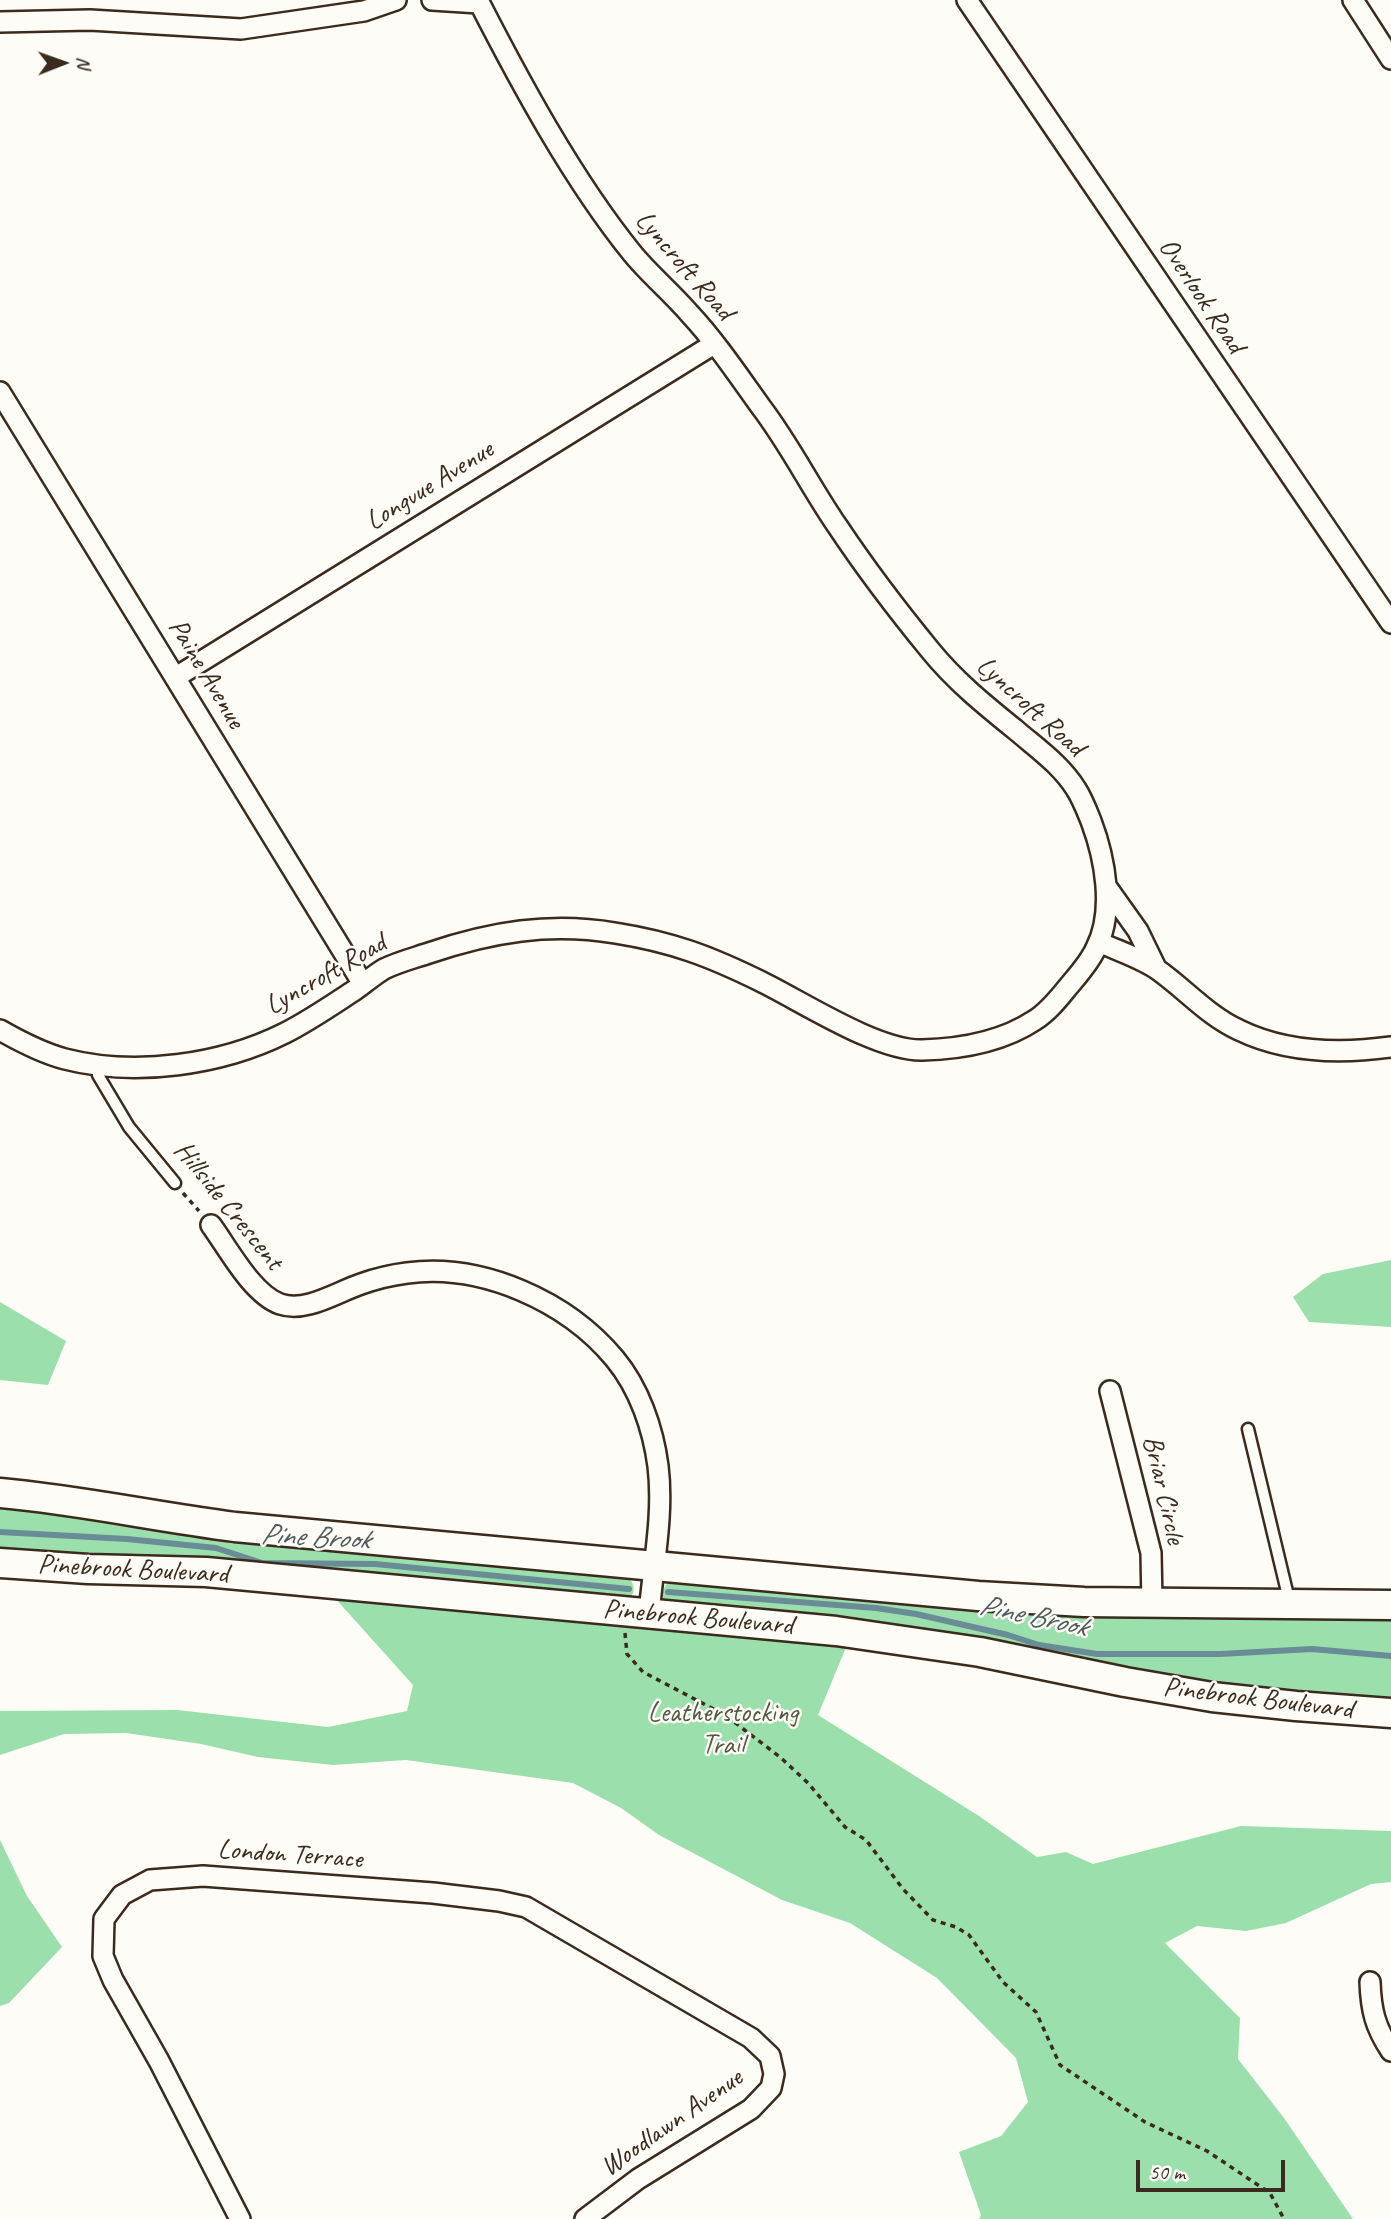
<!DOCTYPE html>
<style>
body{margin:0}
#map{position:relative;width:1391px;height:2219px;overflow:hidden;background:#fdfcf7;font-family:Caveat,sans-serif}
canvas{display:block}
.north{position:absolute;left:28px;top:28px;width:70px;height:70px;-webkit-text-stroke:5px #fdfcf7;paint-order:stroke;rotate:89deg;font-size:19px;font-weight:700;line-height:28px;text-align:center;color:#3b2a1e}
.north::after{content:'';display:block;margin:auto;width:24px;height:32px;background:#3b2a1e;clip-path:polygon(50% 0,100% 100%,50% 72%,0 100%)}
.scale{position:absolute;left:1136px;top:2160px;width:149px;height:32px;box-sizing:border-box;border:4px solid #3b2a1e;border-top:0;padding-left:9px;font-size:21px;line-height:24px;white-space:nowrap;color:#3b2a1e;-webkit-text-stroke:5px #fdfcf7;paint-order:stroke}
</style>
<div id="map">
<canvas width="1391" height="2219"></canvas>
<div class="north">N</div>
<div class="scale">50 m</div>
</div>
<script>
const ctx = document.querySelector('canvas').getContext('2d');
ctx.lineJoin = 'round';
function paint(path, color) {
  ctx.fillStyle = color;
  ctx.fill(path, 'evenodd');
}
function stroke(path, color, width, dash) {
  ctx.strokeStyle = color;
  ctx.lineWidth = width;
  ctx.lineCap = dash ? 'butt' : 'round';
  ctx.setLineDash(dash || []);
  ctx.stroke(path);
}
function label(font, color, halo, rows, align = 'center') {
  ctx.font = font + ' Caveat,sans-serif';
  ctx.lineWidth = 5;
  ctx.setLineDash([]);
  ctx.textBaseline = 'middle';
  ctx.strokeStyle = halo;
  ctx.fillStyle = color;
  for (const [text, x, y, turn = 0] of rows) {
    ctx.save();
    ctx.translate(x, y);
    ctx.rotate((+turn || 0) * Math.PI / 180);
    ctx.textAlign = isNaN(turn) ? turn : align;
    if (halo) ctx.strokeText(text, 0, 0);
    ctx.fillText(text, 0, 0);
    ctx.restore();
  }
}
const green = new Path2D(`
 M 1391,1260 L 1391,1327 L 1309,1322 L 1293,1297 L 1323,1274 Z
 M 0,1302 L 66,1341 L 48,1385 L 0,1380 Z
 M 0,1504 L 626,1574 C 635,1584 637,1592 627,1601 L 0,1557 Z
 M 675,1578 L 1391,1617 L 1391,1705 L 1324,1700 L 663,1601 C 662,1589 664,1584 675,1578 Z
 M 334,1597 L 847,1645 L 818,1715 L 979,1816 L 1037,1857 L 1066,1852 L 1093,1864 L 1241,1826 L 1391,1831 L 1391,1882 L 1371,1884 L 1286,1923 L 1246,1931 L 1197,1926 L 1165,1943 L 1240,2018 L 1238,2059 L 1284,2118 L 1353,2219 L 979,2219 L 981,2215 L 959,2152 L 1001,2136 L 1028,2102 L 1016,2058 L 937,1978 L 850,1923 L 782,1900 L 659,1835 L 621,1808 L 573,1783 L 406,1760 L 333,1765 L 258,1757 L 201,1744 L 126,1733 L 64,1734 L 0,1755 L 0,1711 L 177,1710 L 328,1727 L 407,1711 L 413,1685 Z
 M 0,1840 L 27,1896 L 62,1947 L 9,2003 L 0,2006 Z`);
const stream = new Path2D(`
 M 0,1532 L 127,1539 L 216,1548 L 262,1563 L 375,1564 L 629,1589
 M 668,1592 L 876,1608 L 916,1614 L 1008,1635 L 1039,1645 L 1097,1654 L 1220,1654 L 1312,1649 L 1391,1656`);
const path = new Path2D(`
 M 183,1193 L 199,1211
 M 625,1633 L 627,1654 L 643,1672 L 725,1715 L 780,1757 L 808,1783 L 845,1827 L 866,1840 L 903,1889 L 933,1920 L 956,1927 L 969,1935 L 1003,1982 L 1036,2012 L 1060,2065 L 1145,2122 L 1207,2151 L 1270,2193 L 1284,2219`);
const lane = new Path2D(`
 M 98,1064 L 98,1075 L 129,1127 L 175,1183
 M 1248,1429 L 1289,1600`);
const street = new Path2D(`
 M 432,0 L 479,3
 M 967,0 L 1391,623
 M 1353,0 L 1391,59
 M 0,22 L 90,20 L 241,29 L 364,11 L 396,0
 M 0,392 L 363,984
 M 176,677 L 714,344
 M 1106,886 L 1138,931 L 1156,968
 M 1099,942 C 1118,951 1141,958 1158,970 C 1185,989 1208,1016 1239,1030 C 1286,1053 1340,1054 1391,1047
 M 0,1030 C 21,1042 42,1053 65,1059 C 135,1077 221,1065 285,1033 C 309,1021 332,1005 355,990 C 365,983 374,975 384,969 C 398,962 414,958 429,953 C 491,932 550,922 615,933 C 672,942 709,956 760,981 C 803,1002 877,1051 922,1050 C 961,1049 1002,1042 1035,1020 C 1048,1012 1059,998 1068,987 C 1078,975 1090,962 1096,948 C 1115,911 1105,858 1091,821 C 1087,811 1082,798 1076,789 C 1061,765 1038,749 1017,731 C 986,706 955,681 930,650 C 898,611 866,569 838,527 C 811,488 790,445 761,407 C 738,375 716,342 689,313 C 671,292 649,274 632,253 C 573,180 521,84 478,0
 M 211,1225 C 228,1248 252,1294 280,1304 C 306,1313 337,1292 361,1284 C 375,1279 391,1275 407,1273 C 482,1263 567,1301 615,1359 C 639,1388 653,1428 658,1466 C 664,1514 653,1566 649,1614
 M 1110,1391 L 1151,1553 L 1152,1604
 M 1370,1982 C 1371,2010 1375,2027 1391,2051
 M 240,2219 L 159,2061 L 113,1980 L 103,1956 L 104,1919 L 122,1895 L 150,1880 L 203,1876 L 433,1893 L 499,1901 L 526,1907 L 751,2038 L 770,2056 L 774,2074 L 771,2088 L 751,2109 L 638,2179 L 585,2219`);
const secondary = new Path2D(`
 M 0,1493 C 79,1500 156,1517 235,1527 L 978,1596 L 1084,1602 L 1391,1605
 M 0,1563 L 88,1569 L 206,1572 L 836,1631 L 980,1652 L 1125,1682 L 1212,1697 L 1296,1706 L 1391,1713`);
const streetNames = [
 ["Lyncroft Road",684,266,49],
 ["Overlook Road",1201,296,56],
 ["Longvue Avenue",430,486,-32],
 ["Paine Avenue",206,674,59],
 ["Lyncroft Road",1030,707,42],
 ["Lyncroft Road",326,975,-30],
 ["Hillside Crescent",228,1206,51],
 ["Briar Circle",1163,1490,77],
 ["Pinebrook Boulevard",133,1570,3],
 ["Pinebrook Boulevard",698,1618,5],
 ["Pinebrook Boulevard",1258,1699,7],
 ["London Terrace",290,1855,4],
 ["Woodlawn Avenue",672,2123,-35]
];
const parkNames = [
 ["Leatherstocking",723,1714],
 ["Trail",723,1746]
];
const waterNames = [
 ["Pine Brook",315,1538,3],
 ["Pine Brook",1033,1617,12]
];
paint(green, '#9be0ac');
stroke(stream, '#698c97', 6);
stroke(lane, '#3b2a1e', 15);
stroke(street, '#3b2a1e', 24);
stroke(secondary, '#3b2a1e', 33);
stroke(path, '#3b2a1e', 3.5, [5, 5]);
stroke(lane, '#fdfcf7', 10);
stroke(street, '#fdfcf7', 19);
stroke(secondary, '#fdfcf7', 28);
label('28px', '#3b2a1e', '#fdfcf7', streetNames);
label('28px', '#535842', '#fdfcf7', parkNames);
label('italic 30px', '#525b5b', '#fdfcf7', waterNames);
</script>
